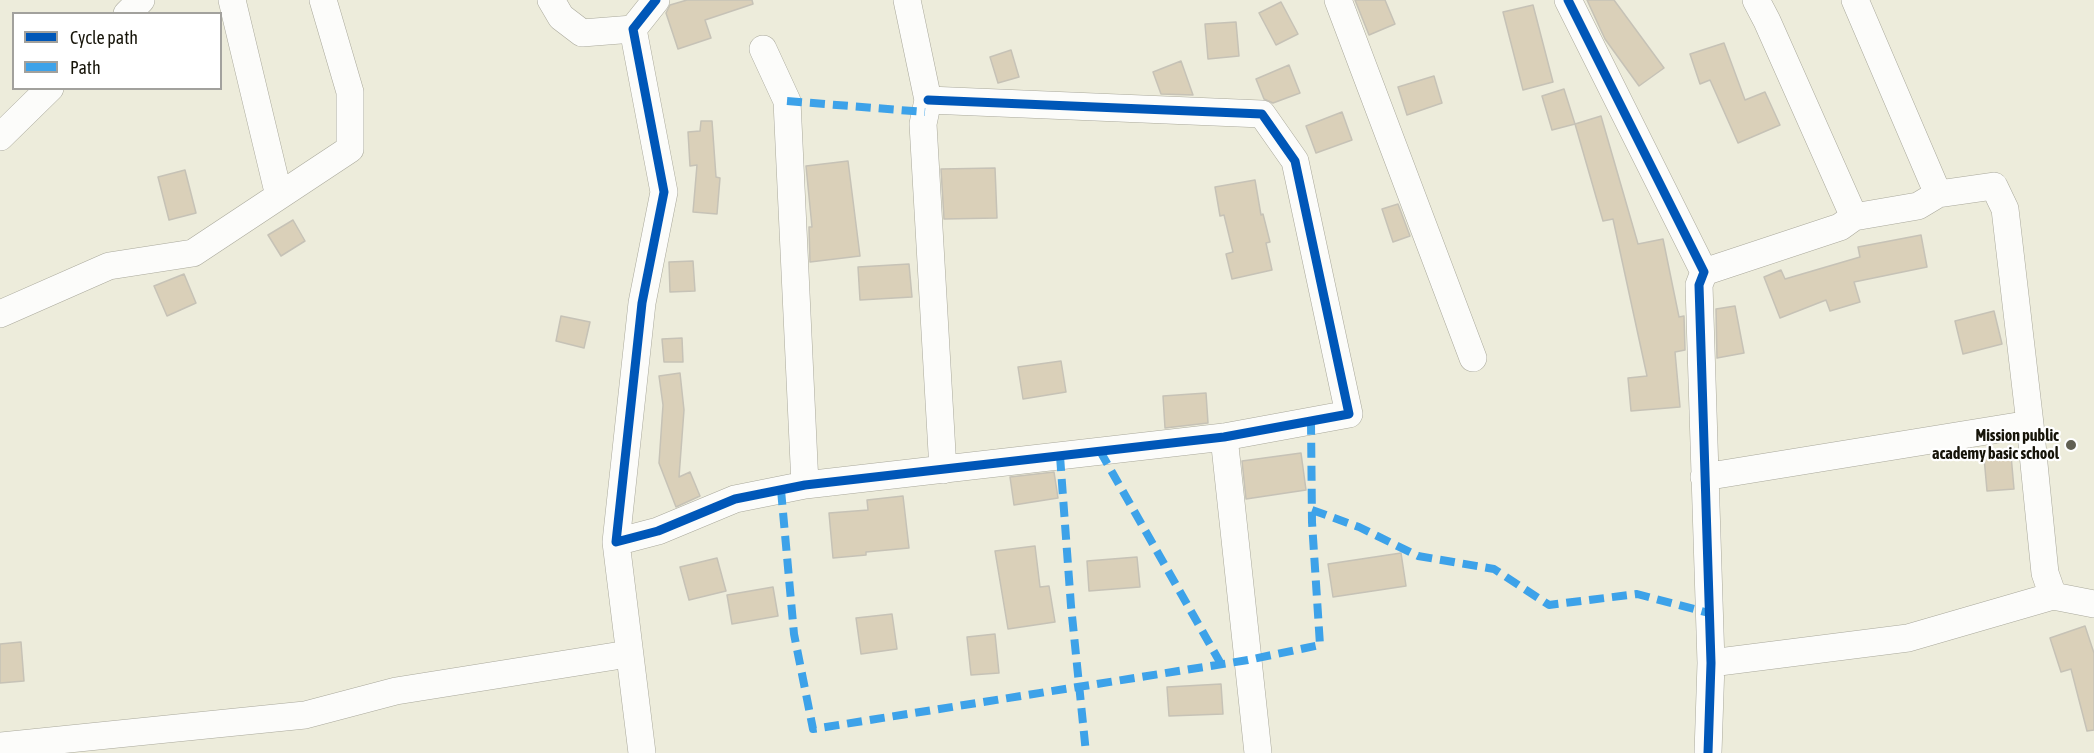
<!DOCTYPE html>
<style>
body{margin:0}
#map{position:relative;width:2094px;height:753px;overflow:hidden;background:#edecdb;font-family:"Asap Condensed",sans-serif}
canvas{display:block}
.legend{position:absolute;left:12px;top:12px;width:210px;height:78px;box-sizing:border-box;background:#fff;border:2px solid #a2a19d;margin:0;padding:8px 10px;list-style:none;font-size:18px;color:#161409}
.legend li{display:flex;align-items:center;gap:12px;height:30px}
.legend b{width:30px;border:2px solid #a2a19d}
</style>
<div id="map">
<canvas width="2094" height="753"></canvas>
<ul class="legend">
<li><b style="height:8px;background:#0057b8"></b>Cycle path</li>
<li><b style="height:8px;background:#3da2e9"></b>Path</li>
</ul>
</div>
<script>
const ctx = document.querySelector('canvas').getContext('2d');
ctx.lineJoin = 'round';
function paint(path, color) {
  ctx.fillStyle = color;
  ctx.fill(path, 'evenodd');
}
function stroke(path, color, width, dash) {
  ctx.strokeStyle = color;
  ctx.lineWidth = width;
  ctx.lineCap = dash ? 'butt' : 'round';
  ctx.setLineDash(dash || []);
  ctx.stroke(path);
}
function label(font, color, halo, rows, align = 'center') {
  ctx.font = font + ' "Asap Condensed",sans-serif';
  ctx.lineWidth = 4.5;
  ctx.setLineDash([]);
  ctx.textBaseline = 'middle';
  ctx.strokeStyle = halo;
  ctx.fillStyle = color;
  for (const [text, x, y, turn = 0] of rows) {
    ctx.save();
    ctx.translate(x, y);
    ctx.rotate((+turn || 0) * Math.PI / 180);
    ctx.textAlign = isNaN(turn) ? turn : align;
    if (halo) ctx.strokeText(text, 0, 0);
    ctx.fillText(text, 0, 0);
    ctx.restore();
  }
}
const building = new Path2D(`
 M 687,0 L 752,0 L 753,4 L 705,20 L 711,38 L 678,49 L 666,13 L 670,5 Z
 M 1355,0 L 1385,0 L 1395,24 L 1369,35 Z
 M 1587,0 L 1614,0 L 1664,68 L 1639,86 L 1605,39 Z
 M 1281,2 L 1298,34 L 1276,45 L 1259,13 Z
 M 1533,5 L 1553,82 L 1523,90 L 1503,12 Z
 M 1236,22 L 1239,56 L 1208,59 L 1205,24 Z
 M 1724,43 L 1745,100 L 1765,92 L 1780,125 L 1738,143 L 1710,80 L 1700,84 L 1690,54 Z
 M 1011,50 L 1019,77 L 998,83 L 990,57 Z
 M 1181,61 L 1193,95 L 1161,94 L 1153,72 Z
 M 1289,65 L 1300,93 L 1273,103 L 1264,99 L 1256,79 Z
 M 1434,76 L 1442,103 L 1407,115 L 1398,87 Z
 M 1564,89 L 1575,124 L 1552,130 L 1542,96 Z
 M 1342,112 L 1352,140 L 1316,153 L 1306,126 Z
 M 1601,116 L 1638,244 L 1663,239 L 1679,317 L 1684,316 L 1685,350 L 1675,352 L 1680,407 L 1631,411 L 1628,378 L 1647,376 L 1613,219 L 1603,221 L 1575,124 Z
 M 701,121 L 712,121 L 716,177 L 720,178 L 717,214 L 693,212 L 697,165 L 690,166 L 688,132 L 700,131 Z
 M 848,161 L 860,256 L 810,262 L 809,227 L 812,227 L 806,166 Z
 M 995,168 L 997,218 L 944,219 L 941,169 Z
 M 185,170 L 196,213 L 169,220 L 158,177 Z
 M 1255,180 L 1261,215 L 1263,214 L 1270,242 L 1266,243 L 1272,270 L 1232,279 L 1226,254 L 1233,252 L 1224,215 L 1220,216 L 1215,187 Z
 M 1398,204 L 1410,236 L 1393,242 L 1382,209 Z
 M 293,220 L 305,241 L 281,256 L 268,235 Z
 M 1921,235 L 1927,267 L 1854,282 L 1860,302 L 1830,311 L 1826,300 L 1780,318 L 1764,277 L 1781,270 L 1785,279 L 1860,257 L 1858,247 Z
 M 693,261 L 695,291 L 670,292 L 669,262 Z
 M 909,264 L 912,297 L 860,300 L 858,267 Z
 M 184,274 L 196,303 L 167,316 L 154,286 Z
 M 1735,306 L 1744,353 L 1717,358 L 1716,309 Z
 M 1994,311 L 2002,344 L 1963,354 L 1955,321 Z
 M 561,316 L 590,322 L 584,348 L 556,341 Z
 M 682,338 L 683,362 L 664,362 L 662,339 Z
 M 1061,361 L 1066,392 L 1023,399 L 1018,367 Z
 M 680,373 L 684,410 L 679,477 L 690,472 L 700,496 L 676,507 L 659,463 L 663,405 L 659,376 Z
 M 1206,393 L 1208,423 L 1165,428 L 1163,396 Z
 M 1301,453 L 1306,490 L 1246,499 L 1242,461 Z
 M 2011,455 L 2014,489 L 1987,491 L 1984,457 Z
 M 1054,472 L 1058,498 L 1014,505 L 1010,477 Z
 M 903,496 L 909,548 L 866,552 L 866,555 L 833,558 L 829,513 L 868,510 L 867,500 Z
 M 1035,546 L 1040,587 L 1049,586 L 1055,622 L 1008,629 L 995,551 Z
 M 1401,553 L 1406,586 L 1333,597 L 1328,564 Z
 M 1137,557 L 1140,587 L 1089,591 L 1087,561 Z
 M 717,558 L 726,591 L 689,600 L 680,567 Z
 M 773,587 L 778,616 L 732,624 L 727,595 Z
 M 892,614 L 897,649 L 861,654 L 856,618 Z
 M 2085,626 L 2094,653 L 2094,730 L 2087,731 L 2071,669 L 2061,672 L 2050,638 Z
 M 995,634 L 999,673 L 971,675 L 967,637 Z
 M 21,642 L 24,681 L 0,683 L 0,644 Z
 M 1221,684 L 1223,714 L 1169,716 L 1167,687 Z`);
const minor = new Path2D(`
 M 232,0 L 279,196
 M 551,0 L 561,17 L 582,33 L 633,29
 M 656,0 L 633,29 L 664,192 L 642,303 L 616,542 L 658,531 L 735,499 L 805,485 L 1224,437 L 1349,414 L 1295,161 L 1262,114 L 928,100
 M 907,0 L 928,100 L 923,124 L 943,470
 M 1338,0 L 1473,358
 M 1568,0 L 1704,272 L 1699,285 L 1711,663 L 1708,753
 M 1756,0 L 1767,21 L 1854,217
 M 1855,0 L 1938,194
 M 127,14 L 141,0
 M 763,49 L 787,101 L 805,485
 M 0,137 L 50,88
 M 1704,272 L 1840,227 L 1854,217 L 1918,206 L 1938,194 L 1994,186 L 2005,209 L 2030,424 L 2045,573 L 2053,596
 M 0,314 L 109,266 L 193,253 L 350,149 L 350,92 L 323,0
 M 1224,437 L 1258,753
 M 1704,477 L 2030,424
 M 616,542 L 642,753
 M 1711,663 L 1908,638 L 2053,596 L 2094,604
 M 0,746 L 305,715 L 396,691 L 628,654`);
const quiet = new Path2D(`
 M 787,101 L 925,112
 M 1100,451 L 1221,664
 M 1060,456 L 1071,606 L 1086,753
 M 781,490 L 794,634 L 813,729 L 1248,660 L 1320,645 L 1312,522 L 1311,421
 M 1312,510 L 1359,527 L 1418,556 L 1494,569 L 1549,605 L 1637,594 L 1709,613`);
const cycleway = new Path2D(`
 M 656,0 L 633,29 L 664,192 L 642,303 L 616,542 L 658,531 L 735,499 L 805,485 L 1224,437 L 1349,414 L 1295,161 L 1262,114 L 928,100
 M 1568,0 L 1704,272 L 1699,285 L 1711,663 L 1708,753`);
const markers = [
 [2071,445,6,"#616052"]
];
const poiNames = [
 ["Mission public",2059,436],
 ["academy basic school",2059,454]
];
paint(building, '#dad0b9');
stroke(building, '#c6c2b6', 1.5);
stroke(minor, '#a9a89b', 28);
stroke(minor, '#fcfcfa', 27);
stroke(quiet, '#3da2e9', 8, [15, 8]);
stroke(cycleway, '#0057b8', 9);
for (const [x, y, r, color] of markers) {
  const dot = new Path2D();
  dot.arc(x, y, r, 0, 2 * Math.PI);
  ctx.fillStyle = color;
  ctx.fill(dot);
  stroke(dot, '#fff', 2);
}
label('bold 16px', '#161409', '#fff', poiNames, 'right');
</script>
